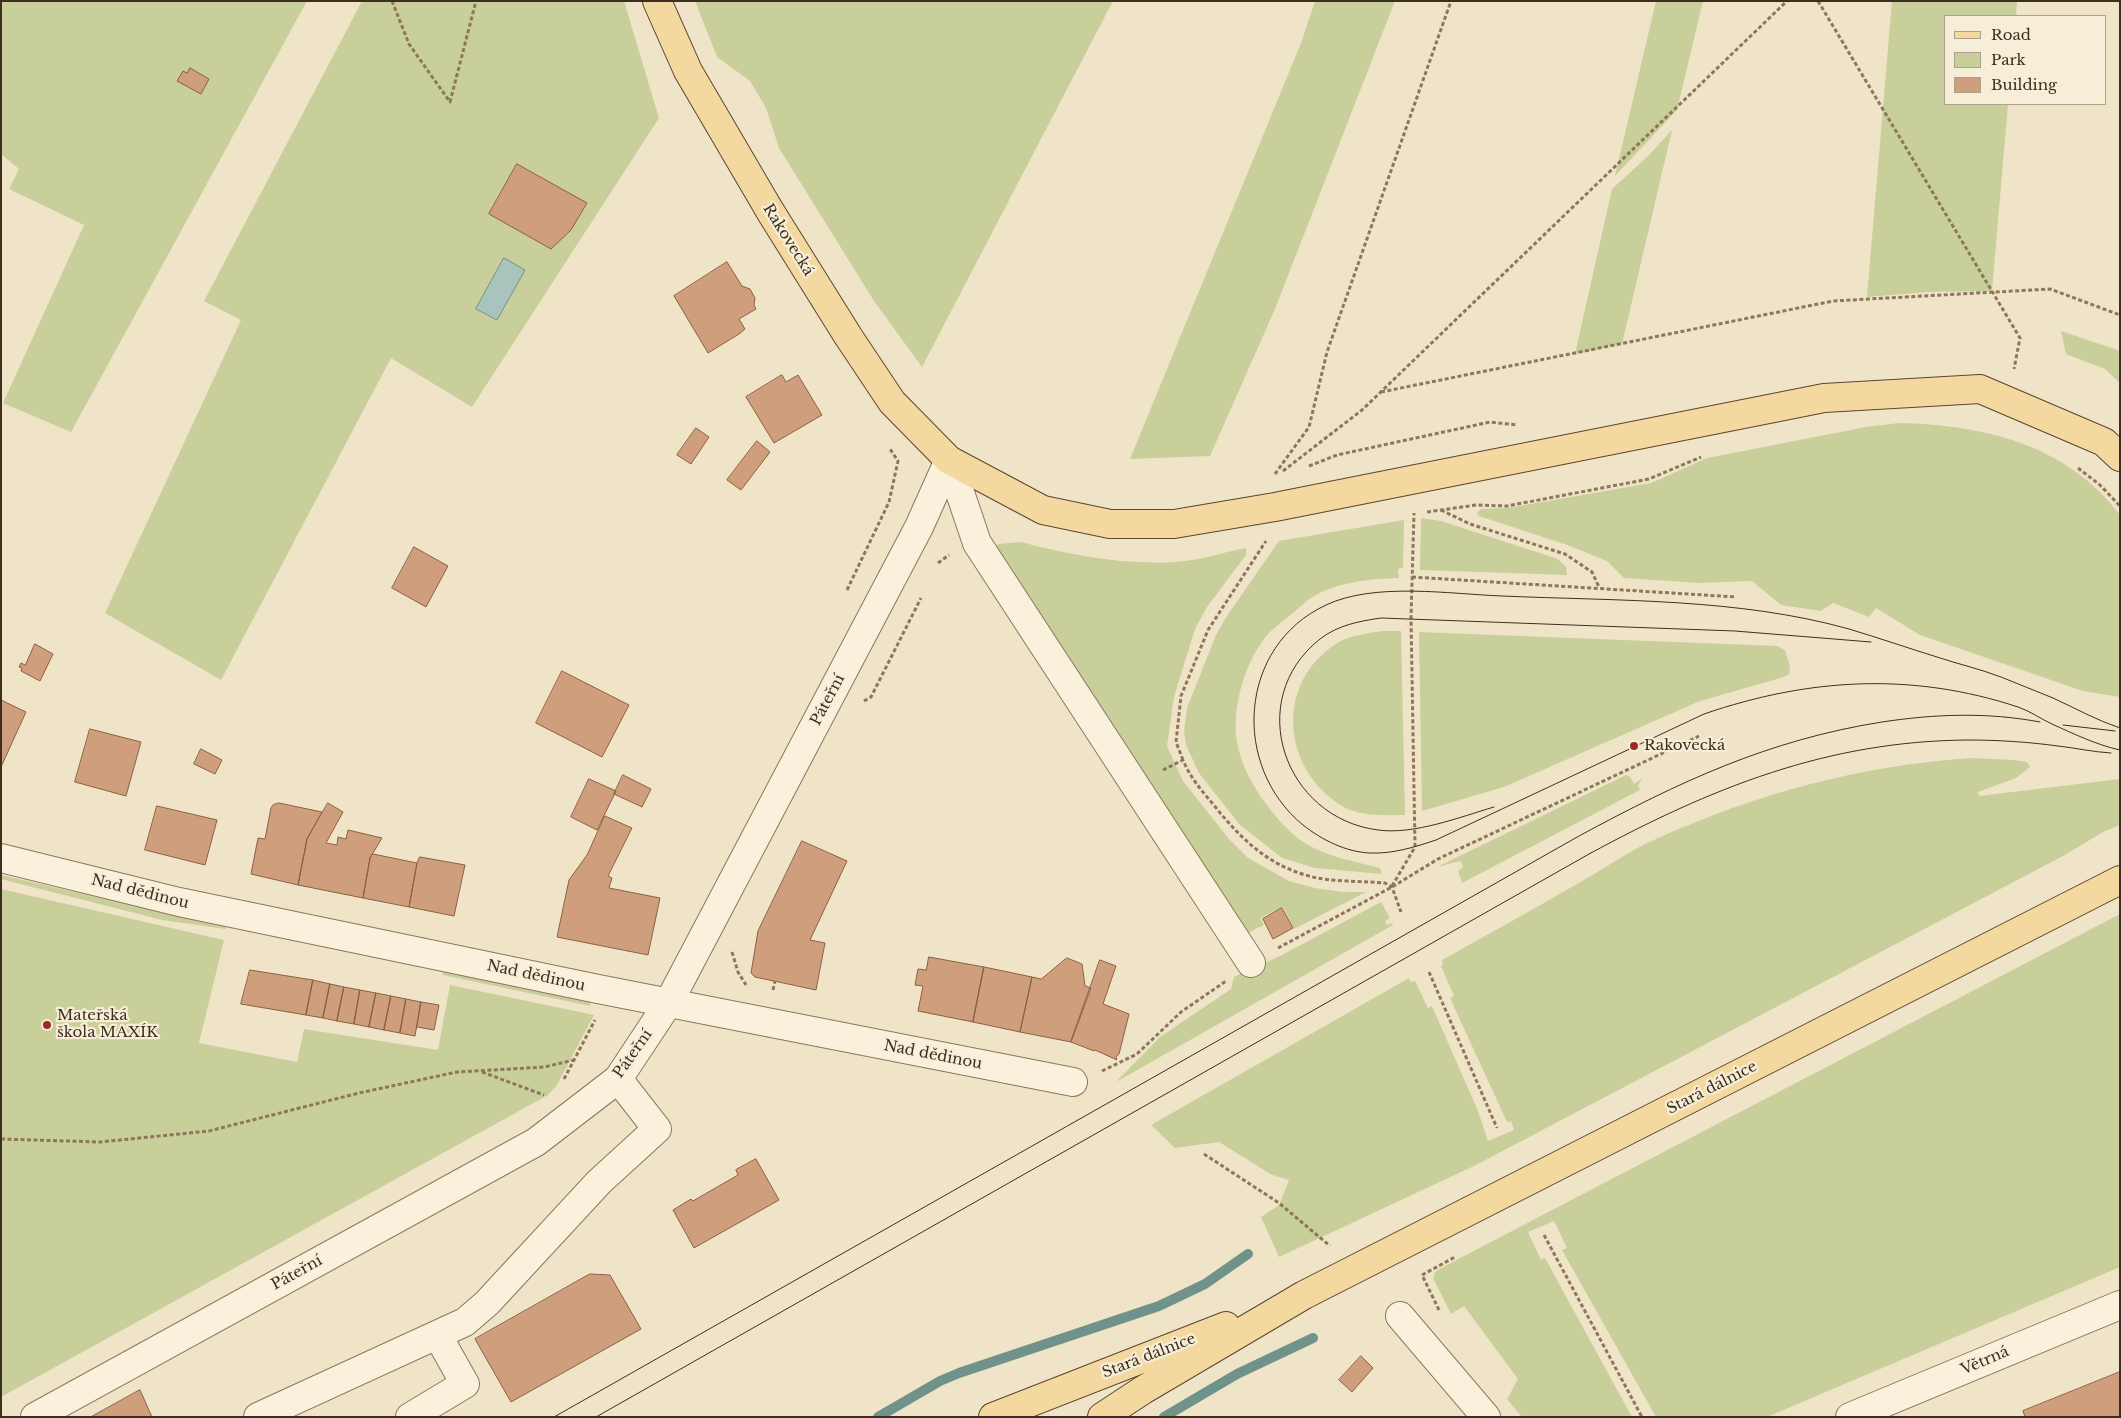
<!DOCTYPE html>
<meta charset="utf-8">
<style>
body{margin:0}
#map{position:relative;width:2121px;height:1418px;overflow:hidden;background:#f0e4c8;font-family:"Libre Baskerville",serif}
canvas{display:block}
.frame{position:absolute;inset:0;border:2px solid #3d2e20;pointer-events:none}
.legend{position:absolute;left:1944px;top:15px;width:162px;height:90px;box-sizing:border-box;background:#f7eed8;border:1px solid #ada18e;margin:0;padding:6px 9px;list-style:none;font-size:15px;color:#3d2e20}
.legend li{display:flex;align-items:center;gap:10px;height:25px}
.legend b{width:25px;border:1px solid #ada18e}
</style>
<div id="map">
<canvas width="2121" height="1418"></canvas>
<div class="frame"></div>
<ul class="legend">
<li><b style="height:6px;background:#f3d9a0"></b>Road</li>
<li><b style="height:14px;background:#c9cf9b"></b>Park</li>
<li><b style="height:14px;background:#cf9f7d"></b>Building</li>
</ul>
</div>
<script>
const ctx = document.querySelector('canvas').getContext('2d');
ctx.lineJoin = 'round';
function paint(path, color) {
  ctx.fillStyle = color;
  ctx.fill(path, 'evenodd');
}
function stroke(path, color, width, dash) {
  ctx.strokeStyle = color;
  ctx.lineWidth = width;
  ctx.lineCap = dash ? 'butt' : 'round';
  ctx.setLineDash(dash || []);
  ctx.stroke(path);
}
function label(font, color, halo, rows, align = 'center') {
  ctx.font = font + ' "Libre Baskerville",serif';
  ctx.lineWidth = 4.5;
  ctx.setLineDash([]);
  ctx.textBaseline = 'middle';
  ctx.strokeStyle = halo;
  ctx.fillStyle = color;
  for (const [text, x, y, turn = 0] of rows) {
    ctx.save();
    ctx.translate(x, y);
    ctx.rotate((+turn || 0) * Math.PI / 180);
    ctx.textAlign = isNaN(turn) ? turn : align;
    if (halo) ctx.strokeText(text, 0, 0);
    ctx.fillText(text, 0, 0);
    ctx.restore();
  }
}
const green = new Path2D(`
 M 1,1 L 307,1 L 71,432 L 3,403 L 84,225 L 9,189 L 19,169 L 1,154 Z
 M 362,1 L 624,1 L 659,118 L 472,407 L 391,358 L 221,680 L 105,613 L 241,320 L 204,301 Z
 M 695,1 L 1113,1 L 922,367 L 874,301 L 779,148 L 766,108 L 750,81 L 717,57 Z
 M 1315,1 L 1395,1 L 1275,309 L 1210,456 L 1130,459 L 1301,43 Z
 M 1656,1 L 1703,1 L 1677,110 L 1615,176 Z
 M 1892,1 L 2017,1 L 2016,16 L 1945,16 L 1945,104 L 2008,104 L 1992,291 L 1928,292 L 1867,297 Z
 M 1672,130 L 1622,344 L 1575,354 L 1612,189 L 1648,156 Z
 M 2061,331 L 2120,351 L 2120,383 L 2105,369 L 2066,354 Z
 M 1899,423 C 1983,425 2067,444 2120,515 L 2120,697 L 2083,691 L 1920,635 L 1876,608 L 1869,617 L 1833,603 L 1821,611 L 1781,605 L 1752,581 L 1699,583 L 1624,578 L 1607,561 L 1567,545 L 1479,516 L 1477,513 L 1481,509 L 1508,508 L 1651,483 L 1707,458 L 1866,427 Z
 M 1421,518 L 1441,521 L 1558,559 L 1566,567 L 1567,575 L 1420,570 Z
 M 1404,520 L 1403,568 L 1398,569 L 1399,578 C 1369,579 1336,582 1311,598 C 1305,602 1299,608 1293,613 C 1286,619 1277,625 1270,632 C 1246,657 1231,708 1237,742 C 1241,763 1249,779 1261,797 C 1275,816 1290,836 1312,847 C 1333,858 1357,862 1380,868 L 1382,874 L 1315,868 L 1282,858 L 1239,824 L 1199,773 L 1186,745 L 1184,732 L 1187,708 L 1216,635 L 1227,616 L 1279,541 Z
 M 1021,542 C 1071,555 1122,565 1174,562 C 1198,561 1223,552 1246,548 L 1246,555 L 1207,607 L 1195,629 L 1174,697 L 1167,746 L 1183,781 L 1229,839 L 1248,858 L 1289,881 L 1315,888 L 1343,892 L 1366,892 L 1294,929 L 1283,907 L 1260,918 L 1264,925 L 1240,937 L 995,550 L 998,544 Z
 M 1383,631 L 1401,631 L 1405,815 C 1384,815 1361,817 1342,806 C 1280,768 1275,680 1339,642 C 1352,635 1369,633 1383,631 Z
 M 1419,632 L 1777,646 L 1785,650 L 1790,667 L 1789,674 L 1784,677 L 1700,701 L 1504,787 L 1422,811 Z
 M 1970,758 L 2015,760 L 2027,762 L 2030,767 L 2016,778 L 1978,792 L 1979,796 L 2120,779 L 2120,825 L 2105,831 L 2063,856 L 1476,1165 L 1279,1257 L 1261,1217 L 1279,1205 L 1289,1180 L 1272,1175 L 1219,1142 L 1175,1148 L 1151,1125 L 1409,978 L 1411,982 L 1415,981 L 1428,1008 L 1432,1006 L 1478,1111 L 1488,1141 L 1514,1130 L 1511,1121 L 1507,1122 L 1450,998 L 1454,996 L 1441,966 L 1443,964 L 1442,960 C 1489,934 1537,907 1584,880 C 1608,866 1631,850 1656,839 C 1758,793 1859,766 1970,758 Z
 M 1626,775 L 1630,777 L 1634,784 L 1643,778 L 1638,785 L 1640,790 L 1462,883 L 1458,871 L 1463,867 L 1460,861 L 1437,867 Z
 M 1,875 L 226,927 L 226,929 L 162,920 L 1,879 Z
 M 1,889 L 224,940 L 199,1043 L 297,1062 L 304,1029 L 438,1050 L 450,985 L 594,1015 L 557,1085 L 548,1095 L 1,1397 Z
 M 1381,902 L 1390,918 L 1385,921 L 1387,925 L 1392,923 L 1393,925 L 1116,1082 L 1160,1037 L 1231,989 L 1234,977 L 1282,955 Z
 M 2120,914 L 2120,1267 L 1767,1417 L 1656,1417 L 1562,1250 L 1567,1248 L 1554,1221 L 1528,1232 L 1541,1260 L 1545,1258 L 1632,1417 L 1522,1417 L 1507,1399 L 1518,1379 L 1464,1306 L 1451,1314 L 1433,1278 L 1435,1272 L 1441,1268 Z
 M 443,970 L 581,997 L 590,1003 L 590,1006 L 443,975 Z`);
const water = new Path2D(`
 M 504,258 L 525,270 L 497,320 L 476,309 Z`);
const stream = new Path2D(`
 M 878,1417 L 940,1381 L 959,1373 L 1159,1306 L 1205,1284 L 1248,1254
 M 1164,1417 L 1237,1374 L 1313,1338`);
const building = new Path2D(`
 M 190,68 L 209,79 L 201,94 L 177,81 L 183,71 L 187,73 Z
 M 517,164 L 587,203 L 571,230 L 551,249 L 489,214 Z
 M 727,262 L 742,286 L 750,289 L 755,298 L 754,305 L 756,309 L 739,319 L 745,329 L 739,334 L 708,353 L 674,296 Z
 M 782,375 L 786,382 L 798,375 L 822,415 L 774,443 L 746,397 Z
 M 696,428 L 709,437 L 691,464 L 677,455 Z
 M 757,441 L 770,452 L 741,490 L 727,480 Z
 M 414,547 L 448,566 L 426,607 L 392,588 Z
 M 35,644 L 53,654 L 40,681 L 21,671 L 22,668 L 19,667 L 21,663 L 25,665 Z
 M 562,671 L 629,705 L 602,757 L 536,723 Z
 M 1,700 L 26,712 L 1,767 Z
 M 90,729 L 141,742 L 126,796 L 75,782 Z
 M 201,749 L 222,760 L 215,774 L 194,764 Z
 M 623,775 L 651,789 L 642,807 L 614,794 Z
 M 589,779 L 616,791 L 597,830 L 571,817 Z
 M 279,803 L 322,812 L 307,839 L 298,885 L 251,874 L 258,838 L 265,839 L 271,808 L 273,805 Z
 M 328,803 L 343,812 L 326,843 L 337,845 L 338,837 L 346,839 L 348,830 L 382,838 L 370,858 L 363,898 L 298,885 L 307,839 Z
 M 157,806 L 217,820 L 205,865 L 145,850 Z
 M 605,816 L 632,828 L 608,876 L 612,878 L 609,888 L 660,898 L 648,955 L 557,937 L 569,880 L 587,855 Z
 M 802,841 L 847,861 L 810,940 L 825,943 L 816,990 L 755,977 L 751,973 L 758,931 Z
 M 373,854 L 417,863 L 409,907 L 363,898 L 370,858 Z
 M 420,857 L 465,865 L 454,916 L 409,907 L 417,863 Z
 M 1282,908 L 1293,928 L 1273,939 L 1263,919 Z
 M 929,957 L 984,967 L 973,1022 L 918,1011 L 923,986 L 915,985 L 918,969 L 926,970 Z
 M 1067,958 L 1082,964 L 1085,986 L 1091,988 L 1071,1042 L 1020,1032 L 1032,977 L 1041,979 Z
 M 1100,960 L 1116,966 L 1103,1004 L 1129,1014 L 1119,1054 L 1116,1057 L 1117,1060 L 1095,1050 L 1094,1051 L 1071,1042 Z
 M 984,967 L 1032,977 L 1020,1032 L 973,1022 Z
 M 250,970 L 313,980 L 306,1015 L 241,1004 Z
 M 313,980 L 330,984 L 323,1018 L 306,1015 Z
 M 330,984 L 344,987 L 337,1021 L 323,1018 Z
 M 344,987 L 360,990 L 354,1024 L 337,1021 Z
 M 360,990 L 376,993 L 369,1027 L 354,1024 Z
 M 376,993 L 391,996 L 384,1030 L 369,1027 Z
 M 391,996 L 406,999 L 400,1033 L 384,1030 Z
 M 406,999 L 421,1002 L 415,1036 L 400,1033 Z
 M 421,1002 L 439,1005 L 434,1030 L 417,1027 Z
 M 756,1159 L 779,1200 L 694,1248 L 673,1210 L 691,1199 L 693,1201 L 738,1175 L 736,1170 Z
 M 590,1274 L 610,1275 L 641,1329 L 511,1402 L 475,1339 Z
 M 1361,1356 L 1373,1368 L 1352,1392 L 1339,1380 Z
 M 2120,1372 L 2120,1417 L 2025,1417 L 2023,1411 Z
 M 140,1390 L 152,1417 L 91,1417 Z`);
const path = new Path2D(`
 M 392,1 L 409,44 L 450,102 L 476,1
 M 1818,1 L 2020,338 L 2014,369
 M 1381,392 L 1833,301 L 2050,289 L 2120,315
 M 1309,466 L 1337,455 L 1490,422 L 1517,425
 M 2078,468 L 2100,485 L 2120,506
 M 1283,471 L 1362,410 L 1787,1
 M 1275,474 L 1309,427 L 1327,352 L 1451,1
 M 1441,510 L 1470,524 L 1565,554 L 1592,572 L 1599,587
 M 1427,512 L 1476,505 L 1507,506 L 1649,479 L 1701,457
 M 938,563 L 949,555
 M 1412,577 L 1736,597
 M 847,590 L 889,502 L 898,461 L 890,449
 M 864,701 L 871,697 L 921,598
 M 1183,760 L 1176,742 L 1181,696 L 1208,630 L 1266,541
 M 1163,770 L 1183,760 C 1190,777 1201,790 1213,804 C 1239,837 1267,865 1309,876 C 1329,882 1364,881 1385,883 L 1392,887 L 1401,912
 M 1392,886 L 1415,847 L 1411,618 L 1414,513
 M 1278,948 L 1392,887 L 1438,859 L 1699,736
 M 732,952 L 738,972 L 746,985
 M 1429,972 L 1497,1128
 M 773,990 L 775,981
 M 1102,1071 L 1137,1054 L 1181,1012 L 1226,981
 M 482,1072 L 544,1095
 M 564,1079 L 595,1020
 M 1,1139 L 100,1142 L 209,1131 L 359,1093 L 457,1072 L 544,1067 L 574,1060
 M 1204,1154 L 1279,1203 L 1330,1246
 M 1544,1235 L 1642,1417
 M 1439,1310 L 1422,1275 L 1455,1257`);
const minor = new Path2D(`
 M 949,460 L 977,543 L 1251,963
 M 1,858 L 179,902 L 598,989 L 1073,1082
 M 1400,1316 L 1486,1417
 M 35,1417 L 536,1142 L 618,1079 L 669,1002 L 919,527 L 949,460
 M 258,1417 L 465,1322 L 487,1303 L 599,1182 L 657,1129 L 618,1079
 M 410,1417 L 465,1384 L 438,1336
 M 1850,1417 L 2120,1305`);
const major = new Path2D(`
 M 657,1 L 688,71 L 770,211 L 848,336 L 892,402 L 949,460 L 1043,510 L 1110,524 L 1174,524 L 1275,507 L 1824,398 L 1980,389 L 2104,442 L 2120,457
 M 993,1417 L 1226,1326
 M 1102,1417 L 1143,1390 L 1304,1295 L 2120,880`);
const tram = new Path2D(`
 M 2063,725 L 2115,731
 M 2120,728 C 2096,720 2075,708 2053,698 C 2036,691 2018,684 2001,677 C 1980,669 1958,664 1937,657 C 1908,648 1879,638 1849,629 C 1738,598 1617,601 1502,596 C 1449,594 1375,582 1326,605 C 1238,646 1231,766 1303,825 C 1322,840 1346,852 1370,853 C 1393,854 1415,847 1436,840 L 1704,714 C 1809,678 1912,672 2018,707 C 2030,711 2041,719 2052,724 C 2074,734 2097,745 2120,750
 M 1494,807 C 1460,817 1414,835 1378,830 C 1284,818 1243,700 1320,639 C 1338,625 1360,621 1381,618 L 1735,631 L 1871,642
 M 554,1417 L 1579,836 C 1679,782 1768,740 1882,722 C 1935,714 1987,712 2040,722
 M 596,1417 L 1589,854 C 1711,788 1827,741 1968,740 C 1998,740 2029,742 2058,746 C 2076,748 2093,752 2111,753`);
const markers = [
 [1634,746,5,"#9e2a2b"],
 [47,1025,5,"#9e2a2b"]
];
const streetNames = [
 ["Rakovecká",788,240,58],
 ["Páteřní",828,700,-62],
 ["Nad dědinou",140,892,14],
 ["Nad dědinou",536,976,12],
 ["Páteřní",633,1054,-55],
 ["Nad dědinou",933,1055,11],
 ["Stará dálnice",1712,1088,-27],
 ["Páteřní",297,1273,-29],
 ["Stará dálnice",1149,1356,-21],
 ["Větrná",1985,1361,-23]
];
const poiNames = [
 ["Rakovecká",1644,746],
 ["Mateřská",57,1016],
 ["škola MAXÍK",57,1033]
];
paint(green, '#c9cf9b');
paint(water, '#a9c4bc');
stroke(water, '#6f938a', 1);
stroke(stream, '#6f938a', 10);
paint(building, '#cf9f7d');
stroke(building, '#8d5f41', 1);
stroke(minor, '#8d765c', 30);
stroke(major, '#5b4430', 30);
stroke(path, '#8d765c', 3, [4, 2.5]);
stroke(minor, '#faf1dc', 28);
stroke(major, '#f3d9a0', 28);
stroke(tram, '#3d2e20', 1);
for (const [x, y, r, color] of markers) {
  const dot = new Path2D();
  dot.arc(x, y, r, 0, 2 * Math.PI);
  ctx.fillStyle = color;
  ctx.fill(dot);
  stroke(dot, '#f7eed8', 2);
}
label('15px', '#3d2e20', '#f7eed8', streetNames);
label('15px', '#3d2e20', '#f7eed8', poiNames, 'left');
</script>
